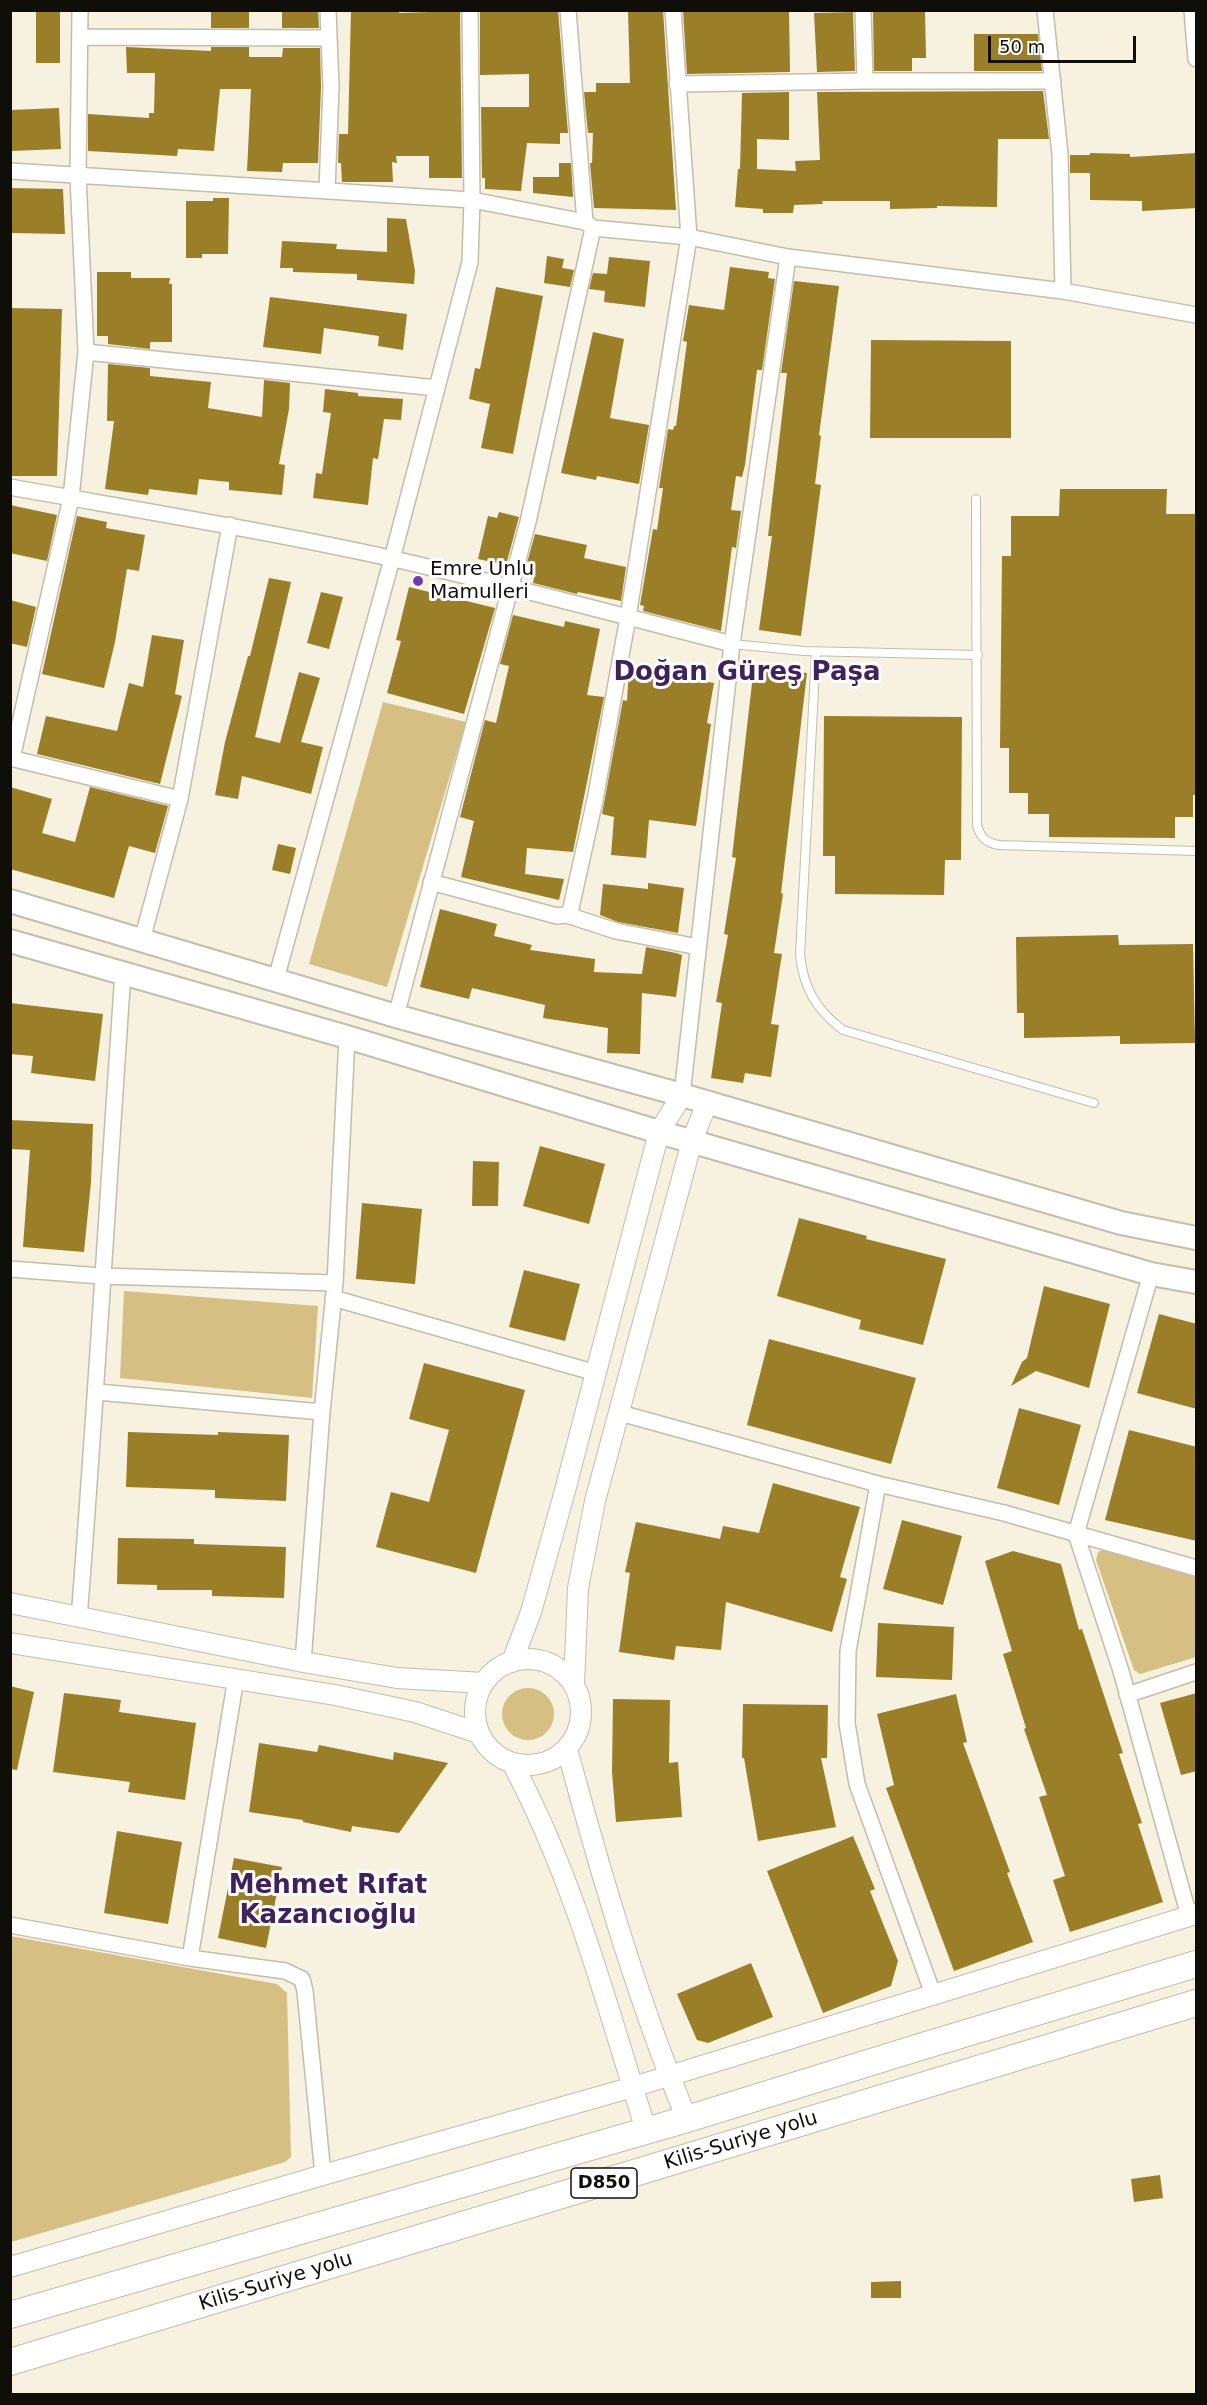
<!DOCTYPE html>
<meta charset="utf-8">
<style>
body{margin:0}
#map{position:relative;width:1207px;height:2405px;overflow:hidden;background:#f7f1df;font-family:"DejaVu Sans",sans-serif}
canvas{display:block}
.frame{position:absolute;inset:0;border:12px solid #100e08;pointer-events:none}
.scale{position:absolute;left:988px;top:36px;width:148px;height:27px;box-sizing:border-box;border:3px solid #100e08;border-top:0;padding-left:8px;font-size:18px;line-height:21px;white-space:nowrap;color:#100e08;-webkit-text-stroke:4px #fefefe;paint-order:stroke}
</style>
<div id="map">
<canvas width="1207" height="2405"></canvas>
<div class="frame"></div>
<div class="scale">50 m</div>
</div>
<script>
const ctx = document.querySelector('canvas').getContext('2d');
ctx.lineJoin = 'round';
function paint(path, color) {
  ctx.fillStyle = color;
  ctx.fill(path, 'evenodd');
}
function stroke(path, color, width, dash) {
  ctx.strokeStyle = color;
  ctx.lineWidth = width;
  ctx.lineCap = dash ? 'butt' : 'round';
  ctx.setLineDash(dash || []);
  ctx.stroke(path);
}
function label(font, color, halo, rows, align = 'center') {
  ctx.font = font + ' "DejaVu Sans",sans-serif';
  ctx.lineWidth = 6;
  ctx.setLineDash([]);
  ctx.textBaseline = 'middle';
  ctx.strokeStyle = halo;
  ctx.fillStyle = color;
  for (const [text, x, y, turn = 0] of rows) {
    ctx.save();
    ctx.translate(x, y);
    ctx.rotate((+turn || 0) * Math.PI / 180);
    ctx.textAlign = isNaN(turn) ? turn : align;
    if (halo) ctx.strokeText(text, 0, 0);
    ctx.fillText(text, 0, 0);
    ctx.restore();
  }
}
const green = new Path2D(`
 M 383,702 L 466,722 L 387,987 L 309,964 Z
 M 124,1291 L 318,1306 L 312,1398 L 120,1378 Z
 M 1105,1549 L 1196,1574 L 1196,1657 L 1140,1674 L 1134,1670 L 1096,1560 L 1098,1552 Z
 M502 1714a26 26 0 1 1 52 0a26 26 0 1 1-52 0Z
 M 10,1936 L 277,1984 L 287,1993 L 291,2157 L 285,2162 L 11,2242 Z`);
const building = new Path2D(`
 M 211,10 L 249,10 L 249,28 L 211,28 Z
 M 282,10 L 318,10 L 319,28 L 282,28 Z
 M 351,10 L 399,10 L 399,13 L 460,11 L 462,178 L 429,178 L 429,156 L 396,156 L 397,163 L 392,162 L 393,182 L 342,182 L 341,163 L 338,163 L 339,134 L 348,134 Z
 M 480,10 L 558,10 L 568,133 L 560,133 L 560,144 L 527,143 L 521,191 L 485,189 L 485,178 L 482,178 L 481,107 L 529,107 L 529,74 L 480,75 Z
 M 628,10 L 663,10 L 676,210 L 594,208 L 590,163 L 592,163 L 593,133 L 588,133 L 584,92 L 596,92 L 596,83 L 630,83 Z
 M 683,10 L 789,10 L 790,72 L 687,74 Z
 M 873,10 L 925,10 L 926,58 L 912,58 L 912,71 L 874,71 Z
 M 36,12 L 60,12 L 60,63 L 36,63 Z
 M 853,12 L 855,71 L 817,72 L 814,13 Z
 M 974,34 L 1038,34 L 1042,71 L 974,71 Z
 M 126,47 L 211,51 L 211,47 L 249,47 L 249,57 L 282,57 L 283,48 L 320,48 L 321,87 L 318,163 L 283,163 L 282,172 L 247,171 L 251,89 L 220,89 L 214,151 L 178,149 L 177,156 L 88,151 L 88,114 L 149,118 L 149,113 L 154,113 L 155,73 L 127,73 Z
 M 1043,91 L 1049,139 L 998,139 L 997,207 L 937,206 L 937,208 L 890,209 L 890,201 L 822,201 L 823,204 L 794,205 L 793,213 L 763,213 L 763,209 L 735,207 L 738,169 L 740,169 L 742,93 L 789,92 L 789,140 L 757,139 L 757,169 L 796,171 L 795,161 L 820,160 L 817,92 Z
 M 59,108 L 61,149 L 11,151 L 10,110 Z
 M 1090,153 L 1130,154 L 1130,157 L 1197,153 L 1197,208 L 1142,211 L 1142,201 L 1090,200 L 1090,173 L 1070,173 L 1070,155 L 1090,155 Z
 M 559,163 L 571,163 L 573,197 L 533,193 L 533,177 L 559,177 Z
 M 10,188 L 63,189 L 65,234 L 10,233 Z
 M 213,198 L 229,198 L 228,254 L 202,254 L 202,258 L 186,258 L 186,201 L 213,201 Z
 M 387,218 L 406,219 L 415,271 L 414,284 L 357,280 L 357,274 L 293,272 L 293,268 L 280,268 L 282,241 L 337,244 L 336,249 L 387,252 Z
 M 547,256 L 564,259 L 562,268 L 574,270 L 570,287 L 544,283 Z
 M 609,257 L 650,261 L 645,307 L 604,302 L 605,291 L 589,289 L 593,273 L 607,274 Z
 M 730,267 L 769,272 L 768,278 L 775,279 L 762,370 L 757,370 L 745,465 L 742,477 L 736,476 L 731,510 L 741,511 L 736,548 L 732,547 L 721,631 L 643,611 L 644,606 L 640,605 L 653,529 L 657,530 L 663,488 L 659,488 L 668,429 L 673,430 L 674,426 L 676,426 L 687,342 L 683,341 L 689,305 L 724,310 Z
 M 97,272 L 131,272 L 131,278 L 170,278 L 169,284 L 172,284 L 172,342 L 150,342 L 150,349 L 108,344 L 108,336 L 97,336 Z
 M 794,281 L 839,286 L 819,435 L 821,436 L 815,484 L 821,485 L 801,636 L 759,630 L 772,536 L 768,536 L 787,373 L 781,373 Z
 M 496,287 L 543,296 L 513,454 L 481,448 L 490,404 L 469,399 L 475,368 L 480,369 Z
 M 270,297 L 407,314 L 403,350 L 378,346 L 379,336 L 324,328 L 321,354 L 263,347 Z
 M 10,308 L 62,309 L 57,476 L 10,476 Z
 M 593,332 L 624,339 L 610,418 L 649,425 L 639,484 L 597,476 L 596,480 L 561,473 Z
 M 871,340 L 1011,341 L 1011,438 L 870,438 Z
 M 108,364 L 150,368 L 150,376 L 211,382 L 208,408 L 262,417 L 264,380 L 290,383 L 289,409 L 279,464 L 285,465 L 282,495 L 229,490 L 229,482 L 199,479 L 197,495 L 149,489 L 148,495 L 105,489 L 114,421 L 107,421 Z
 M 325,389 L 358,393 L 358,396 L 403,399 L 401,420 L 384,419 L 378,459 L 373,458 L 368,505 L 313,498 L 316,473 L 322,474 L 331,413 L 323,412 Z
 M 1060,489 L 1167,489 L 1166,514 L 1197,514 L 1197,795 L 1193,795 L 1193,817 L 1175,817 L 1175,838 L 1049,837 L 1049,814 L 1028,814 L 1028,793 L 1009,793 L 1009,748 L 1000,748 L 1002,556 L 1011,556 L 1011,516 L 1059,516 Z
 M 10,505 L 57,515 L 47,561 L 10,553 Z
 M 499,512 L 519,517 L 506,565 L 478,559 L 488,516 L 497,518 Z
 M 77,516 L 107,522 L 106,528 L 145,535 L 139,571 L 127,569 L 115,642 L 104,688 L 42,674 Z
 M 535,534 L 587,545 L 584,558 L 626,567 L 621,601 L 578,592 L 577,594 L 533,583 L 535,572 L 525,570 Z
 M 269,578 L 291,582 L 255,737 L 280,743 L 299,672 L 320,678 L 301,742 L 323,747 L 311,794 L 242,776 L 238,799 L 215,795 L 225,742 L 248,656 L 250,656 Z
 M 409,587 L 495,608 L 464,714 L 387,693 L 401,641 L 396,640 Z
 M 321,592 L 343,597 L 329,649 L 307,643 Z
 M 10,600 L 36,607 L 27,647 L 10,643 Z
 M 513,615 L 564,627 L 565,621 L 600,629 L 587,695 L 604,697 L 573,852 L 527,848 L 525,874 L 564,879 L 559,900 L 461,877 L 474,821 L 460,817 L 485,720 L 496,723 L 509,666 L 500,664 Z
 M 152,635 L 184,640 L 175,694 L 182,696 L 160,784 L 37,754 L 46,716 L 117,731 L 129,683 L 143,687 Z
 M 754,666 L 807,673 L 781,893 L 783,894 L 774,953 L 782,954 L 771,1024 L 779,1025 L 771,1077 L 745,1073 L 743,1083 L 711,1078 L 722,1003 L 716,1002 L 728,935 L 724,934 L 736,858 L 732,857 Z
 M 629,669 L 676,674 L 676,677 L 714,683 L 707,723 L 711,724 L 696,826 L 649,820 L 646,858 L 611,855 L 614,817 L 602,814 L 623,700 L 627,701 Z
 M 824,716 L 962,717 L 961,860 L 945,860 L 944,895 L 835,894 L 835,856 L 823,856 Z
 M 10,787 L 52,799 L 42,833 L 75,842 L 90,787 L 168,806 L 155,853 L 129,846 L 114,898 L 10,869 Z
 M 278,844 L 296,848 L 290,874 L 272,870 Z
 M 648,883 L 684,888 L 678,933 L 618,922 L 600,915 L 603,884 L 648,889 Z
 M 440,909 L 497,924 L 494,936 L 532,945 L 530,950 L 595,959 L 594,972 L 642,974 L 646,947 L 676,953 L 682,955 L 676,997 L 642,993 L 640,1054 L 607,1053 L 608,1028 L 543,1018 L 545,1005 L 472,988 L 469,999 L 420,987 Z
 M 1118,935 L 1119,945 L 1193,944 L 1195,1043 L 1120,1044 L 1120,1036 L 1024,1038 L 1024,1013 L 1017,1013 L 1016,937 Z
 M 10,1003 L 103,1014 L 95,1081 L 31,1073 L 33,1056 L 10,1054 Z
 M 10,1120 L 93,1124 L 91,1182 L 84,1252 L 23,1247 L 30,1150 L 10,1149 Z
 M 540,1146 L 605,1164 L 589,1224 L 523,1206 Z
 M 473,1161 L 499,1162 L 498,1206 L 472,1206 Z
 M 362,1203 L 422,1209 L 415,1284 L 356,1279 Z
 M 799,1218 L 867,1236 L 866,1239 L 946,1259 L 923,1345 L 859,1329 L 861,1320 L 777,1296 Z
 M 524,1270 L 580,1284 L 565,1341 L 509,1327 Z
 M 1044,1286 L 1110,1304 L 1089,1388 L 1036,1371 L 1011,1386 L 1022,1362 L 1027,1358 Z
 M 1159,1314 L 1197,1324 L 1197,1409 L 1137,1393 Z
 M 769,1339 L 916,1378 L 891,1464 L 747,1425 Z
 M 424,1363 L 525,1390 L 476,1573 L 376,1547 L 391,1492 L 429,1502 L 449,1430 L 409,1419 Z
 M 1019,1408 L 1081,1425 L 1059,1505 L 997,1488 Z
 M 1129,1430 L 1197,1447 L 1197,1541 L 1105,1520 Z
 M 128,1432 L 218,1435 L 218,1432 L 289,1435 L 286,1501 L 215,1498 L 215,1490 L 126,1487 Z
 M 773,1483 L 860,1507 L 840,1577 L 847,1579 L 832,1632 L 726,1602 L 721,1650 L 676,1646 L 674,1660 L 619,1652 L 630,1573 L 625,1572 L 636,1522 L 720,1539 L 723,1526 L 759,1533 Z
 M 902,1520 L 962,1536 L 943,1605 L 883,1589 Z
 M 118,1538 L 194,1539 L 194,1544 L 286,1547 L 284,1598 L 212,1596 L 212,1590 L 157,1590 L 157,1585 L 117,1584 Z
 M 1013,1551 L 1061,1564 L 1079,1630 L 1082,1629 L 1123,1753 L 1119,1754 L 1142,1823 L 1138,1824 L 1163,1902 L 1070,1932 L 1053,1880 L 1065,1876 L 1039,1797 L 1047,1795 L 1024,1729 L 1026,1728 L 1003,1654 L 1012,1651 L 985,1561 Z
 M 878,1623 L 954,1627 L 952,1680 L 876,1677 Z
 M 10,1686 L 34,1692 L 17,1770 L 10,1769 Z
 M 64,1693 L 121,1700 L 119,1712 L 196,1723 L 185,1800 L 128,1792 L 130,1782 L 53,1772 Z
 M 1197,1693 L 1197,1771 L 1181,1775 L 1160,1703 Z
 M 956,1694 L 967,1742 L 963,1743 L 1010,1872 L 1007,1873 L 1033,1942 L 954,1971 L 886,1788 L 894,1785 L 877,1714 Z
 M 613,1699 L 670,1700 L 669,1763 L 678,1762 L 682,1817 L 616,1822 L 612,1772 Z
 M 743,1704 L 828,1705 L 827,1758 L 821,1758 L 836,1827 L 758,1841 L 744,1758 L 742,1758 Z
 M 259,1743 L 317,1752 L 319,1745 L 393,1760 L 394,1752 L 448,1763 L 399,1833 L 352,1826 L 351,1832 L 303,1822 L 303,1820 L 249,1812 Z
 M 117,1831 L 182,1842 L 168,1924 L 104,1913 Z
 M 853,1836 L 875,1889 L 870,1891 L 898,1961 L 891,1986 L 823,2013 L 767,1871 Z
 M 234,1858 L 282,1867 L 266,1948 L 218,1938 Z
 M 751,1963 L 773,2017 L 708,2043 L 697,2040 L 677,1994 Z
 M 1160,2175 L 1163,2198 L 1134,2202 L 1131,2179 Z
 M 901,2281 L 901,2298 L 871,2298 L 871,2282 Z`);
const service = new Path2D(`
 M 976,499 L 977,825 C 980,837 986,843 999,845 L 1196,851
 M 732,644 L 804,651 L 978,655
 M 816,652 L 800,954 C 803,987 816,1010 843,1030 L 1094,1103`);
const minor = new Path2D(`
 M 568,10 L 585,222
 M 863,10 L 865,81
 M 1045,10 L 1060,154 L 1063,291
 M 1192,10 L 1196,59
 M 81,37 L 329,38
 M 677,84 L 865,81 L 1053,81
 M 10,171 L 472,200 L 585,222 L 593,228 L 689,237 L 788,257 L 1063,291 L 1196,315
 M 327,190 L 331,87 L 328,10
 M 86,352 L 437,388
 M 10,487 C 138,510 267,531 394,559 C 507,585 619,615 732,644
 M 10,758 L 180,799 L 230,525
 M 12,758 L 71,498 L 86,352 L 78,176 L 80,10
 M 431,882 L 557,916 L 567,915 L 571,908 L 595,800 L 628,617 L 689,237 L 673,10
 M 567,915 L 616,931 L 698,947
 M 142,940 L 180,799
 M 276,979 L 392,559 L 470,262 L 472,200 L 470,10
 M 396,1016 L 528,522 L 593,228
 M 682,1095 L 732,644 L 788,257
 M 10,1269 L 101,1276 L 335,1283
 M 1151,1274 L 1076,1534 L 1121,1671 L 1189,1916
 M 333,1298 L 596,1373
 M 97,1392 L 322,1412
 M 620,1413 L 878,1484 L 1004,1513 L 1196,1568
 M 878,1484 L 848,1651 L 847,1723 L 857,1784 L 933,1994
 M 79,1619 C 96,1403 108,1188 123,973
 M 303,1662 L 322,1412 L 335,1283 L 347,1037
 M 1127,1695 L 1196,1672
 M 10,1925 L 190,1958 L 285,1971 L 302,1979 L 305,1991 L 323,2175
 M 190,1958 L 236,1678`);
const tertiary = new Path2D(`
 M 10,1603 L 303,1662 L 397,1678 L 484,1683
 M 10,1643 L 335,1695 L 415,1712 L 479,1733
 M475 1712a53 53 0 1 1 106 0a53 53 0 1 1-106 0Z
 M 512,1662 L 531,1612 L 563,1498 L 659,1132 L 682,1095
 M 574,1685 L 578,1588 L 595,1501 L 692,1141 L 707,1103
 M 567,1749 C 601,1874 637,1999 687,2119
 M 512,1763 C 574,1878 607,2006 646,2130
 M 10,2267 L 323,2175 L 633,2087 L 1196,1914`);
const secondary = new Path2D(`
 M 10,901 L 396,1016 L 682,1095 L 1121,1223 L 1196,1238
 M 10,941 L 347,1037 L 659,1132 L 1151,1274 L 1196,1282`);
const trunk = new Path2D(`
 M 10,2315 L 687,2119 L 920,2047 L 1196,1964
 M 10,2362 L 1196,2003`);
const markers = [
 [418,581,6,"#763aaf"]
];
const shields = [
 [604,2183,66]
];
const shieldNames = [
 ["D850",604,2183]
];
const poiNames = [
 ["Emre Unlu",430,570],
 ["Mamulleri",430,593]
];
const streetNames = [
 ["Kilis-Suriye yolu",741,2141,-17],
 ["Kilis-Suriye yolu",276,2282,-17]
];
const districtNames = [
 ["Doğan Güreş Paşa",747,673],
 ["Mehmet Rıfat",328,1886],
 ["Kazancıoğlu",328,1916]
];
paint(green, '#d5bf83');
paint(building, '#9a7e28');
stroke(service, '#c3bdac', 10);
stroke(minor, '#c3bdac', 18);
stroke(tertiary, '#c3bdac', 22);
stroke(secondary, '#c3bdac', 26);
stroke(trunk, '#c3bdac', 28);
stroke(service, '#fff', 8);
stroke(minor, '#fff', 15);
stroke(tertiary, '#fff', 20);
stroke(secondary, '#fff', 22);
stroke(trunk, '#fff', 26);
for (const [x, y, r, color] of markers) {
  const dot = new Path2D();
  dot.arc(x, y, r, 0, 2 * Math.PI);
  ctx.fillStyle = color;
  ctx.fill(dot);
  stroke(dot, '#fefefe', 2);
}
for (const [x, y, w] of shields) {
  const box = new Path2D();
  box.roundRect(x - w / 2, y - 15, w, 30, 4.5);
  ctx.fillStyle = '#fefefe';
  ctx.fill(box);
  stroke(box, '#100e08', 1.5);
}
label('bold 18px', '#100e08', null, shieldNames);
label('20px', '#100e08', '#fefefe', poiNames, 'left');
label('20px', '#100e08', '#fefefe', streetNames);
label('bold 26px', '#3f225c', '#fefefe', districtNames);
</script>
